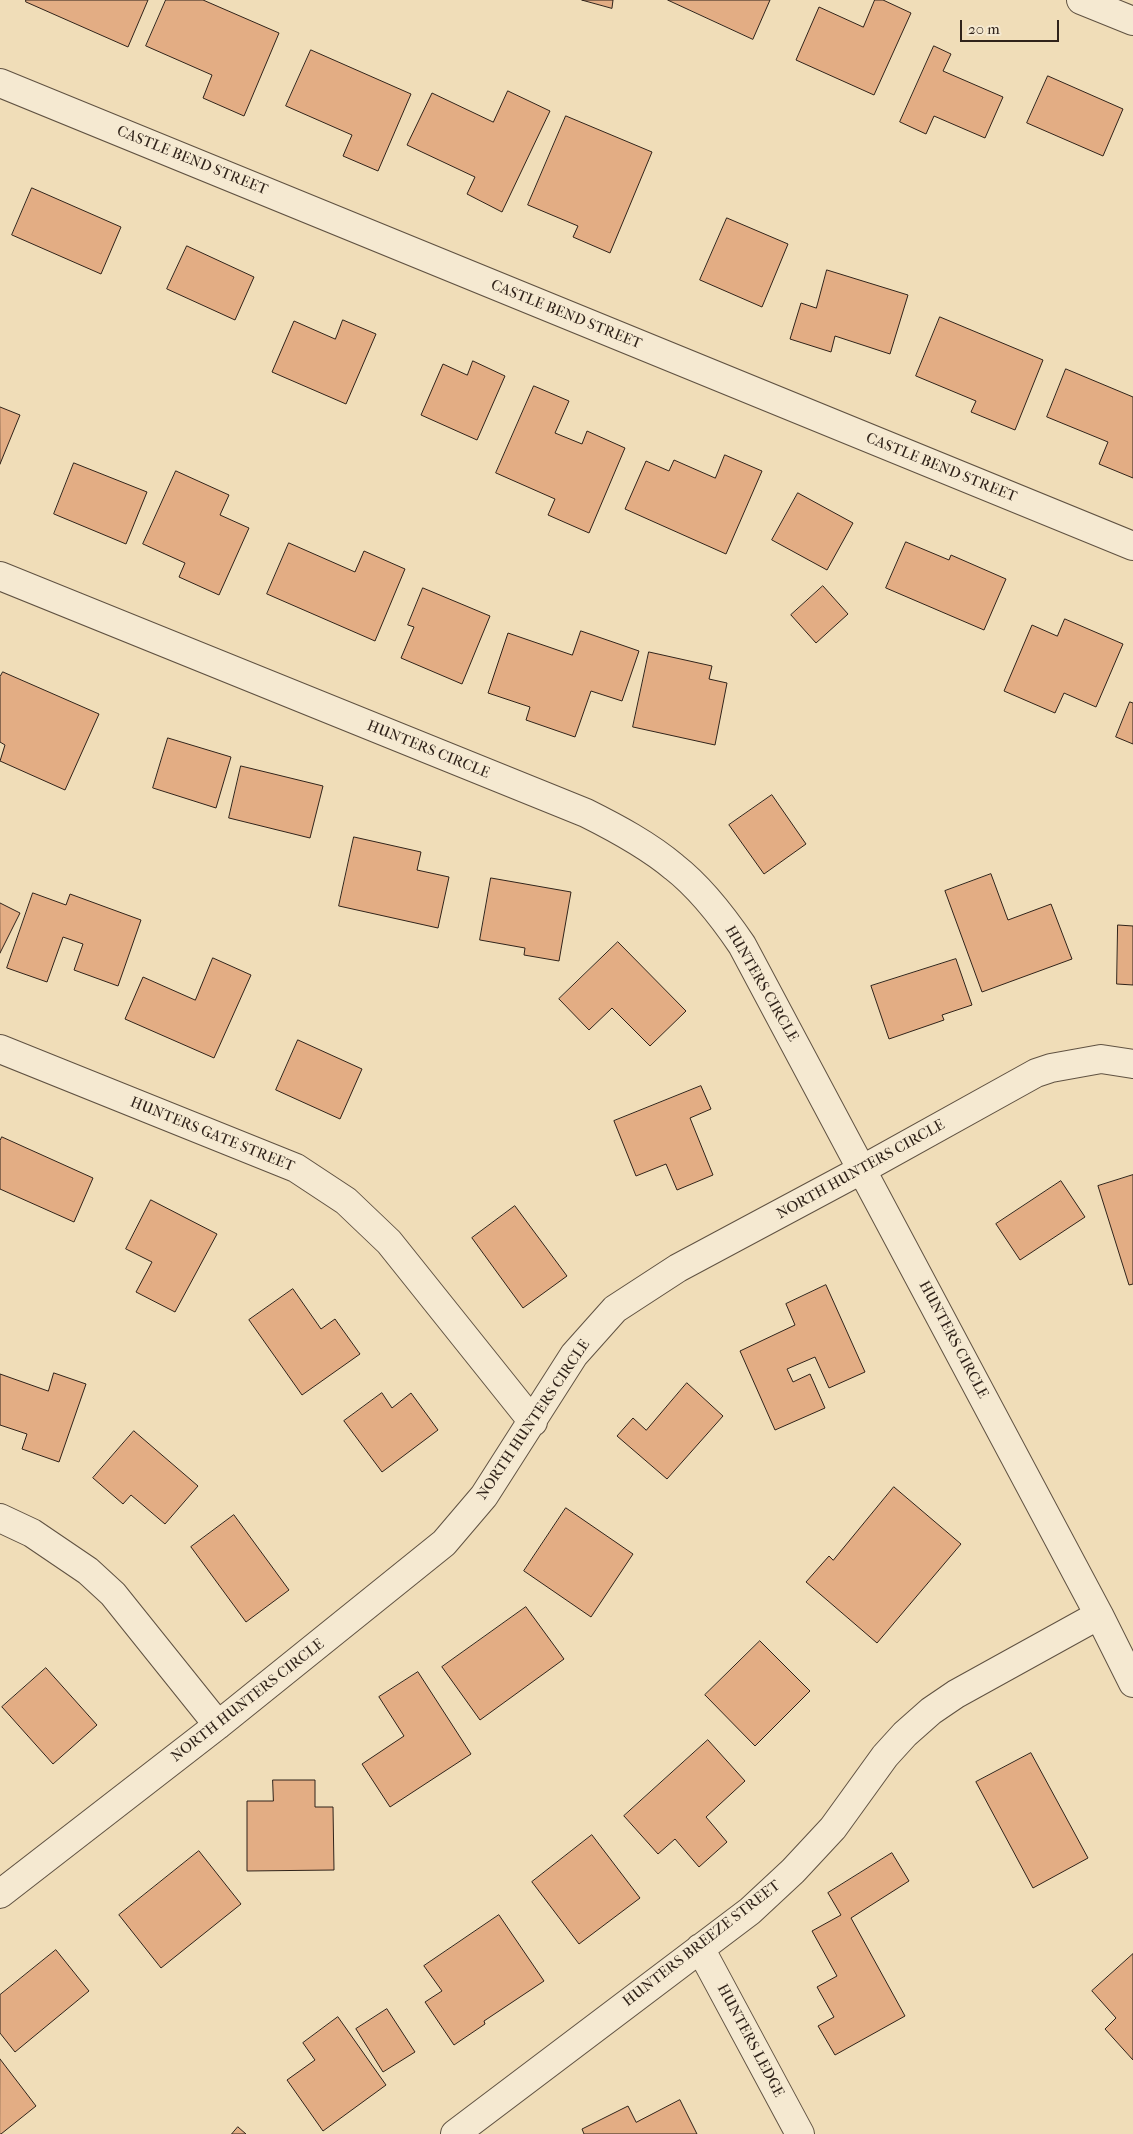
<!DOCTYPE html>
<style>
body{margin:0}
#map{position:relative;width:1133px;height:2134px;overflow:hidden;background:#f0ddb8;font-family:"IM FELL French Canon",serif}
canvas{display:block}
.scale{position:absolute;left:960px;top:20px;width:99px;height:22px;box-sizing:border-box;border:2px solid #30231a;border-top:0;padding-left:6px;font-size:15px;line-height:18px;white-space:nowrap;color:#30231a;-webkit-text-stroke:4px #f5e9d1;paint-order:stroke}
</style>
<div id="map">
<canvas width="1133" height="2134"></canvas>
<div class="scale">20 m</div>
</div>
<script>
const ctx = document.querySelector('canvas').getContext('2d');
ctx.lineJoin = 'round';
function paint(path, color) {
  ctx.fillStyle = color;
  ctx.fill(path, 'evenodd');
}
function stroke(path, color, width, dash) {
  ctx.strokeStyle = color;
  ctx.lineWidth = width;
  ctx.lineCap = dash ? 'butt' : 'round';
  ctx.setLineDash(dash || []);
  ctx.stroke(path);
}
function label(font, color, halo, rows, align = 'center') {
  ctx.font = font + ' "IM FELL French Canon",serif';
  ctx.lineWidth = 4.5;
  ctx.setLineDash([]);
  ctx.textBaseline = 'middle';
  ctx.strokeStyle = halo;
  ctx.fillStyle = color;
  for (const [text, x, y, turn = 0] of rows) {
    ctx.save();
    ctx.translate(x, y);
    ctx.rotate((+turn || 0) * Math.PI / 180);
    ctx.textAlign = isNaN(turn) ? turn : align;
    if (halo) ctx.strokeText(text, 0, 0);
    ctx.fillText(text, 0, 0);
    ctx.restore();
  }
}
const building = new Path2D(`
 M 26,0 L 148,0 L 128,47 L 26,2 Z
 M 166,0 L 203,0 L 279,33 L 244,116 L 203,98 L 212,75 L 146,46 Z
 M 582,0 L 613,0 L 612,8 Z
 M 668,0 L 770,0 L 753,39 Z
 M 875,0 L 883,0 L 911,13 L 874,95 L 796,60 L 819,7 L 863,27 Z
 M 934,46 L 951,54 L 943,71 L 1003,97 L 985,138 L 934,116 L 926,134 L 900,122 Z
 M 311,50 L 411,94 L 378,171 L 343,156 L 352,135 L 286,106 Z
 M 1048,76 L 1123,109 L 1103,156 L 1027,123 Z
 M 508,91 L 550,111 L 502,212 L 467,194 L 475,177 L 407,145 L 432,93 L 493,122 Z
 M 566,116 L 652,152 L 610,253 L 573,237 L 578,226 L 528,205 Z
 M 32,188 L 121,227 L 101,274 L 12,235 Z
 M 727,218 L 788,244 L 762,307 L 700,280 Z
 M 187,246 L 254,277 L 235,320 L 167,289 Z
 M 827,270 L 908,295 L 890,354 L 835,336 L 831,352 L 790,339 L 801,303 L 816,308 Z
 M 940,317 L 1043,360 L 1015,430 L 971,412 L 976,401 L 916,376 Z
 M 343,320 L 376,334 L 346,404 L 272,372 L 294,321 L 335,339 Z
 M 473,361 L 505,376 L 477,440 L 421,415 L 443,364 L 467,375 Z
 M 1066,369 L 1133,397 L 1133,478 L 1099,464 L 1108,442 L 1047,417 Z
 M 534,386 L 569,401 L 555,433 L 582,444 L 587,431 L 625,448 L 589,533 L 548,515 L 555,499 L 496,473 Z
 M 0,407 L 20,415 L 0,464 Z
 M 725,455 L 762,471 L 726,554 L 625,509 L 646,461 L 669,471 L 674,460 L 715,478 Z
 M 74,463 L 147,492 L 126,544 L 54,514 Z
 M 176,471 L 229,495 L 220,515 L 249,528 L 219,595 L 179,577 L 185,563 L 143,544 Z
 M 798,493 L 853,523 L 827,570 L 772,540 Z
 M 906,542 L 949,560 L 951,555 L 1006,579 L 984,630 L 886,588 Z
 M 289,543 L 355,572 L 364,551 L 405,569 L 375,641 L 267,594 Z
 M 823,586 L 848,614 L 816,643 L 791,615 Z
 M 423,588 L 490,616 L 462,684 L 401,658 L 414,627 L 408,625 Z
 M 1065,619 L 1123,644 L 1096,707 L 1064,693 L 1055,713 L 1004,691 L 1032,625 L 1057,636 Z
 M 581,631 L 639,651 L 622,701 L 591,691 L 575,737 L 526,720 L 530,707 L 488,693 L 508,633 L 572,655 Z
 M 649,652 L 712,666 L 709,679 L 727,683 L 715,745 L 633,727 Z
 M 3,672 L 99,714 L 65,790 L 0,761 L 5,745 L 0,742 L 0,677 Z
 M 1130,702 L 1133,703 L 1133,744 L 1116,737 Z
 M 168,738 L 231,757 L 216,808 L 153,788 Z
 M 241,766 L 323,786 L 310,838 L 229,818 Z
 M 772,795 L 806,844 L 764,874 L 729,825 Z
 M 354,837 L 421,852 L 417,870 L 449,877 L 438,928 L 339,906 Z
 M 991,874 L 1008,920 L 1051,904 L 1072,959 L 982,992 L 945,891 Z
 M 491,878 L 571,892 L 559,961 L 524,955 L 525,948 L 480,940 Z
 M 33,893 L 66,905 L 70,894 L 141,920 L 118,986 L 74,970 L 83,944 L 63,937 L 47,982 L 7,968 Z
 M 0,903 L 20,913 L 0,953 Z
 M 1118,925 L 1133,926 L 1133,985 L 1117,984 Z
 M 618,942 L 686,1011 L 650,1046 L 612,1008 L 589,1030 L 559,999 Z
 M 213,958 L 251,975 L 214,1058 L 125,1019 L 143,977 L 195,1000 Z
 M 956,959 L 972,1005 L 942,1015 L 944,1020 L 889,1039 L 871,986 Z
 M 298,1040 L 362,1069 L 340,1119 L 276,1090 Z
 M 701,1086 L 711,1109 L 690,1118 L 713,1175 L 677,1190 L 666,1164 L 636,1176 L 614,1121 Z
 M 2,1137 L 93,1178 L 74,1222 L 0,1189 L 0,1141 Z
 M 1133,1175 L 1133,1284 L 1129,1285 L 1098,1186 Z
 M 1061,1181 L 1085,1217 L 1020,1260 L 996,1224 Z
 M 151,1200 L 217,1234 L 175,1312 L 136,1292 L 152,1262 L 126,1249 Z
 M 515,1206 L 567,1276 L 523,1308 L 472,1238 Z
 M 826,1285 L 865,1372 L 829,1388 L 815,1357 L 787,1369 L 793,1382 L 810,1374 L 825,1408 L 775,1430 L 740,1351 L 795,1325 L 786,1304 Z
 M 293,1289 L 321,1329 L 335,1319 L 360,1354 L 302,1395 L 249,1320 Z
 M 54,1373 L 86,1384 L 59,1462 L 22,1449 L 27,1434 L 0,1425 L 0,1374 L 48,1391 Z
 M 687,1383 L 723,1416 L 667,1479 L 617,1436 L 633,1418 L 646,1430 Z
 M 382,1393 L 392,1408 L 411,1393 L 438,1430 L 382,1472 L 344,1421 Z
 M 134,1431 L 198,1486 L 165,1524 L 131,1495 L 123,1504 L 93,1478 Z
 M 894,1487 L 961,1544 L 877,1643 L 806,1582 L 829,1556 L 833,1560 Z
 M 566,1508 L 633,1554 L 591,1617 L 524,1571 Z
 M 234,1515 L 289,1590 L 246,1622 L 191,1547 Z
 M 526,1607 L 564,1659 L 480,1720 L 442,1667 Z
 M 760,1641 L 810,1691 L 755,1746 L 705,1695 Z
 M 46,1668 L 97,1725 L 53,1764 L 2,1707 Z
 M 418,1672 L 471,1754 L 390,1807 L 362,1764 L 404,1736 L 379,1697 Z
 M 708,1740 L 745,1781 L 706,1817 L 727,1842 L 699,1867 L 675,1839 L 658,1854 L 624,1816 Z
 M 1031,1753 L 1088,1858 L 1033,1888 L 976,1782 Z
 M 273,1780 L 315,1780 L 315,1807 L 333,1807 L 334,1870 L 247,1871 L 247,1801 L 273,1801 Z
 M 592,1835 L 640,1898 L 579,1944 L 532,1882 Z
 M 199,1851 L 241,1904 L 161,1968 L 119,1915 Z
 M 892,1853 L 909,1881 L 851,1918 L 905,2016 L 835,2055 L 818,2026 L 834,2017 L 817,1987 L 837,1976 L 812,1931 L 841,1915 L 828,1893 Z
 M 499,1915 L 544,1981 L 484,2021 L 485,2024 L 454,2045 L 425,2002 L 442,1991 L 424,1966 Z
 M 56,1950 L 89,1991 L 15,2052 L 0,2033 L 0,1995 Z
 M 1133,1954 L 1133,2060 L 1105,2029 L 1116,2018 L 1092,1991 Z
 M 387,2009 L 415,2052 L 383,2072 L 356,2029 Z
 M 338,2017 L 386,2085 L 323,2131 L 287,2080 L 315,2060 L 303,2043 Z
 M 0,2059 L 36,2106 L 1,2134 L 0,2134 Z
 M 680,2100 L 697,2134 L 584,2134 L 582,2129 L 628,2106 L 636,2122 Z
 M 238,2127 L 246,2134 L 232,2134 Z`);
const minor = new Path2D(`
 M 1081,0 L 1133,21
 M 0,83 L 1133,546
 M 0,576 L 586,813 C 616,828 648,845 674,867 C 701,888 723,917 742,945 L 1099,1615 L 1133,1683
 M 0,1049 L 296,1168 L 346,1201 L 389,1242 L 533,1422
 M 0,1518 L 32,1533 L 88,1571 L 113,1594 L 218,1725
 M 0,1894 L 218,1725 L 444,1543 L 484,1496 L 574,1355 L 615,1309 L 678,1268 L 863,1169 L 1036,1073 L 1051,1068 L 1101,1059 L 1133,1064
 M 700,1948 L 800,2134
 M 455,2134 L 750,1911 L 793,1871 L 833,1828 L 885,1756 L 905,1734 L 931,1711 L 956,1694 L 1099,1615`);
const streetNames = [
 ["CASTLE BEND STREET",192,161,22],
 ["CASTLE BEND STREET",566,315,22],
 ["CASTLE BEND STREET",941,468,22],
 ["HUNTERS CIRCLE",428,750,22],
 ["HUNTERS CIRCLE",761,984,60],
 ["HUNTERS GATE STREET",212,1135,22],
 ["NORTH HUNTERS CIRCLE",861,1170,-29],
 ["HUNTERS CIRCLE",953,1340,62],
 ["NORTH HUNTERS CIRCLE",534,1420,-56],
 ["NORTH HUNTERS CIRCLE",248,1701,-38],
 ["HUNTERS BREEZE STREET",702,1944,-38],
 ["HUNTERS LEDGE",750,2041,62]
];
paint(building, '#e3ad84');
stroke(building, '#30231a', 1);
stroke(minor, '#605242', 30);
stroke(minor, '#f5e9d1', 28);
label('15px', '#30231a', '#f5e9d1', streetNames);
</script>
